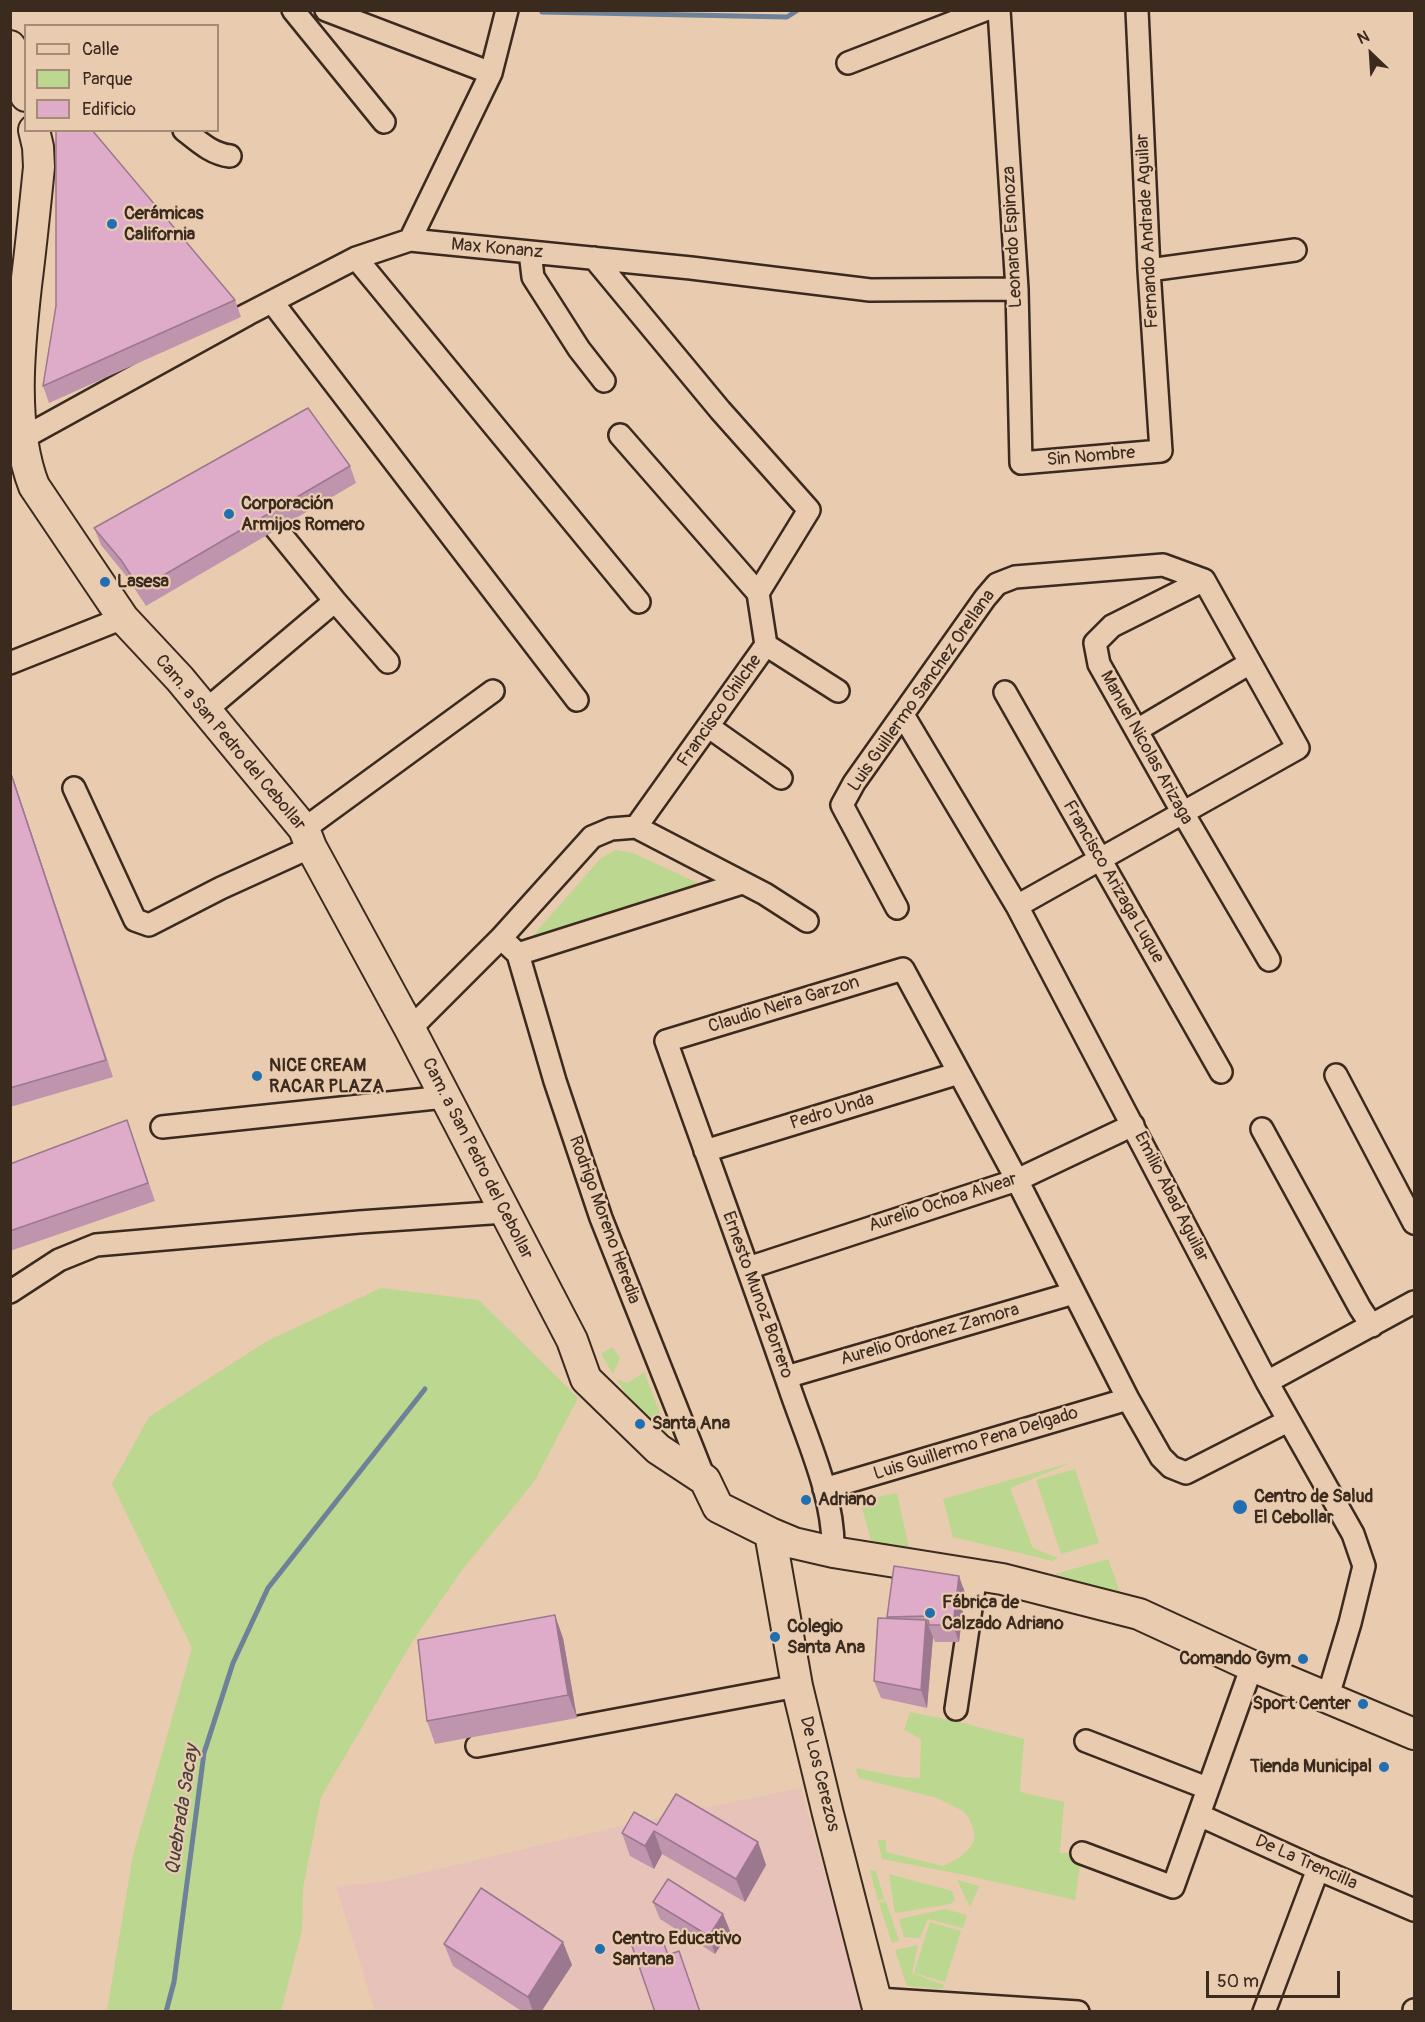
<!DOCTYPE html>
<meta charset="utf-8">
<style>
body{margin:0}
#map{position:relative;width:1425px;height:2022px;overflow:hidden;background:#e9cbb0;font-family:Pangolin,sans-serif}
canvas{display:block}
.frame{position:absolute;inset:0;border:12px solid #3b2a1e;pointer-events:none}
.legend{position:absolute;left:24px;top:24px;width:195px;height:108px;box-sizing:border-box;background:#e9cbb0;border:2px solid #a38b76;margin:0;padding:8px 10px;list-style:none;font-size:18px;color:#3b2a1e}
.legend li{display:flex;align-items:center;gap:12px;height:30px}
.legend b{width:30px;border:2px solid #a38b76}
.north{position:absolute;left:1341px;top:24px;width:60px;height:60px;-webkit-text-stroke:4px #e9cbb0;paint-order:stroke;rotate:335deg;font-size:16px;font-weight:700;line-height:24px;text-align:center;color:#3b2a1e}
.north::after{content:'';display:block;margin:auto;width:21px;height:27px;background:#3b2a1e;clip-path:polygon(50% 0,100% 100%,50% 72%,0 100%)}
.scale{position:absolute;left:1206px;top:1971px;width:134px;height:27px;box-sizing:border-box;border:3px solid #3b2a1e;border-top:0;padding-left:8px;font-size:18px;line-height:21px;white-space:nowrap;color:#3b2a1e;-webkit-text-stroke:4px #e9cbb0;paint-order:stroke}
</style>
<div id="map">
<canvas width="1425" height="2022"></canvas>
<div class="frame"></div>
<ul class="legend">
<li><b style="height:8px;background:#e9cbb0"></b>Calle</li>
<li><b style="height:16px;background:#bcd78f"></b>Parque</li>
<li><b style="height:16px;background:#deacc9"></b>Edificio</li>
</ul>
<div class="north">N</div>
<div class="scale">50 m</div>
</div>
<script>
const ctx = document.querySelector('canvas').getContext('2d');
ctx.lineJoin = 'round';
function paint(path, color) {
  ctx.fillStyle = color;
  ctx.fill(path, 'evenodd');
}
function stroke(path, color, width, dash) {
  ctx.strokeStyle = color;
  ctx.lineWidth = width;
  ctx.lineCap = dash ? 'butt' : 'round';
  ctx.setLineDash(dash || []);
  ctx.stroke(path);
}
function label(font, color, halo, rows, align = 'center') {
  ctx.font = font + ' Pangolin,sans-serif';
  ctx.lineWidth = 4.5;
  ctx.setLineDash([]);
  ctx.textBaseline = 'middle';
  ctx.strokeStyle = halo;
  ctx.fillStyle = color;
  for (const [text, x, y, turn = 0] of rows) {
    ctx.save();
    ctx.translate(x, y);
    ctx.rotate((+turn || 0) * Math.PI / 180);
    ctx.textAlign = isNaN(turn) ? turn : align;
    if (halo) ctx.strokeText(text, 0, 0);
    ctx.fillText(text, 0, 0);
    ctx.restore();
  }
}
const built = new Path2D(`
 M 801,1788 L 862,2011 L 375,2011 L 336,1886 L 383,1882 L 664,1816 Z`);
const green = new Path2D(`
 M 615,850 L 633,853 L 702,885 L 530,939 L 600,859 Z
 M 381,1288 L 479,1300 L 578,1398 L 534,1482 L 462,1570 L 412,1642 L 321,1797 L 303,1888 L 302,1930 L 281,2011 L 107,2011 L 133,1855 L 192,1648 L 112,1484 L 149,1417 L 267,1341 Z
 M 612,1347 L 620,1358 L 613,1374 L 601,1354 Z
 M 644,1372 L 674,1449 L 632,1402 L 616,1379 L 628,1383 Z
 M 1073,1462 L 1010,1488 L 1033,1548 L 1058,1558 L 1053,1561 L 953,1537 L 943,1499 Z
 M 1075,1469 L 1099,1543 L 1061,1554 L 1036,1480 Z
 M 897,1493 L 909,1549 L 872,1543 L 862,1508 L 872,1498 Z
 M 1108,1559 L 1121,1595 L 1055,1574 Z
 M 910,1712 L 959,1722 L 1024,1739 L 1020,1792 L 1064,1802 L 1060,1853 L 1082,1853 L 1075,1900 L 960,1874 L 882,1859 L 878,1840 L 886,1840 L 886,1852 L 943,1866 L 959,1858 L 970,1848 L 975,1838 L 973,1828 L 969,1818 L 963,1811 L 937,1798 L 859,1778 L 855,1768 L 901,1777 L 920,1778 L 921,1739 L 904,1730 Z
 M 870,1870 L 876,1871 L 884,1899 L 878,1901 Z
 M 889,1874 L 952,1891 L 955,1900 L 950,1904 L 895,1913 Z
 M 957,1880 L 979,1886 L 970,1907 Z
 M 886,1901 L 899,1940 L 892,1943 L 879,1903 Z
 M 945,1909 L 967,1915 L 963,1928 L 928,1919 L 920,1938 L 904,1937 L 899,1919 Z
 M 930,1922 L 961,1931 L 945,1982 L 914,1973 Z
 M 918,1945 L 912,1973 L 944,1985 L 943,1989 L 907,1986 L 895,1950 Z`);
const stream = new Path2D(`
 M 542,12 L 787,17 L 798,10
 M 166,2012 L 174,1982 L 204,1753 L 233,1663 L 268,1588 L 425,1389`);
const street = new Path2D(`
 M 293,10 L 384,122
 M 326,10 L 491,73
 M 999,10 L 1017,289 L 1021,463 L 1161,451 L 1149,270 L 1137,10
 M 848,63 L 985,10
 M 184,130 C 199,142 212,154 230,156
 M 410,240 L 491,73 L 507,10
 M 530,252 L 533,277 L 579,349 L 604,381
 M 356,258 L 639,602
 M 1149,270 L 1295,250
 M 273,303 L 577,700
 M 620,435 L 758,593
 M 23,438 L 248,314 L 356,258 L 410,240 L 691,268 L 870,290 L 1017,289
 M 1204,580 L 1112,626 L 1095,643 L 1099,664 L 1183,813 L 1269,960
 M 335,601 L 388,662
 M 766,645 L 838,691
 M 10,663 L 123,618
 M 1005,692 L 1221,1072
 M 206,710 L 335,601 L 274,526
 M 903,715 L 1017,906 L 1267,1382 L 1353,1534 L 1364,1566 L 1350,1623 L 1328,1696
 M 709,727 L 781,778
 M 1137,730 L 1250,663
 M 74,788 L 135,920 L 149,925 L 221,888 L 311,847
 M 636,827 L 765,894 L 807,921
 M 304,829 L 493,691
 M 897,908 L 842,805 L 854,783 L 985,598 L 997,584 L 1015,577 L 1163,565 L 1204,580 L 1298,748 L 1017,906
 M 501,938 L 518,954 L 555,1081 L 601,1218 L 705,1480
 M 518,954 L 742,883
 M 410,1029 L 501,938 L 592,837 L 611,829 L 636,827 L 766,645 L 758,593 L 809,510 L 720,410 L 594,258
 M 1336,1075 L 1414,1223
 M 162,1127 L 445,1097
 M 1262,1129 L 1360,1308 L 1372,1326
 M 705,1151 L 959,1073
 M 748,1268 L 1017,1180 L 1133,1125
 M 10,1292 L 59,1260 L 96,1245 L 359,1222 L 505,1212
 M 786,1377 L 1074,1293
 M 1267,1382 L 1414,1302
 M 824,1489 L 1128,1399
 M 833,1552 C 835,1497 806,1437 789,1386 C 749,1270 707,1156 666,1041 L 903,969 L 1017,1180 L 1128,1399 L 1161,1457 L 1171,1467 L 1186,1473 L 1288,1421
 M 956,1709 L 976,1575
 M 1086,1741 L 1207,1788
 M 477,1746 L 797,1686
 M 1199,1815 L 1318,1869 L 1414,1910
 M 1082,1853 L 1173,1887 L 1252,1666
 M 877,1999 L 1078,2012
 M 1264,2012 L 1318,1869
 M 1414,2012 L 1414,2010`);
const secondary = new Path2D(`
 M 10,46 L 15,54 L 26,96
 M 34,130 L 38,147 L 39,167 C 35,207 31,246 26,286 C 19,348 11,427 34,486 L 123,618 L 180,679 L 304,829 L 311,847 L 410,1029 L 572,1340 L 586,1379 L 658,1449 L 705,1480 L 718,1507 L 770,1533 L 794,1543 L 833,1552 L 1002,1579 L 1139,1614 L 1252,1666 L 1414,1734
 M 770,1533 L 797,1686 L 828,1814 L 879,2012`);
const wall = new Path2D(`
 M 235,300 L 241,317 L 49,403 L 43,386 Z
 M 350,466 L 356,483 L 146,606 L 127,577 L 101,545 L 94,528 Z
 M 10,769 L 113,1077 L 10,1107 Z
 M 133,1137 L 155,1201 L 10,1251 L 10,1164 Z
 M 965,1593 L 959,1642 L 935,1642 L 931,1633 L 933,1637 L 927,1708 L 881,1698 L 874,1681 L 888,1618 L 887,1617 Z
 M 563,1638 L 577,1718 L 435,1744 L 427,1721 Z
 M 657,1825 L 758,1842 L 766,1865 L 745,1902 L 662,1854 L 654,1869 L 630,1856 L 622,1833 Z
 M 653,1902 L 723,1914 L 730,1931 L 715,1954 L 660,1919 Z
 M 444,1944 L 572,1965 L 541,2012 L 523,2012 L 453,1966 Z`);
const shadedWall = new Path2D(`
 M 10,769 L 113,1077 L 10,771 Z
 M 959,1576 L 965,1593 L 959,1642 L 953,1625 Z
 M 555,1615 L 563,1638 L 577,1718 L 568,1695 Z
 M 926,1620 L 933,1637 L 927,1708 L 921,1690 Z
 M 654,1831 L 662,1854 L 654,1869 L 645,1846 Z
 M 758,1842 L 766,1865 L 745,1902 L 736,1879 Z
 M 723,1914 L 730,1931 L 715,1954 L 709,1936 Z
 M 563,1942 L 572,1965 L 541,2012 L 533,2012 L 528,1997 Z`);
const building = new Path2D(`
 M 56,130 L 92,130 L 235,300 L 43,386 L 56,306 Z
 M 308,408 L 350,466 L 140,589 L 121,560 L 94,528 Z
 M 10,771 L 106,1060 L 10,1088 Z
 M 127,1120 L 148,1183 L 10,1231 L 10,1164 Z
 M 894,1566 L 959,1576 L 953,1625 L 929,1625 L 927,1616 L 887,1617 Z
 M 555,1615 L 568,1695 L 427,1721 L 418,1640 Z
 M 878,1618 L 926,1620 L 921,1690 L 874,1681 Z
 M 676,1794 L 758,1842 L 736,1879 L 654,1831 L 645,1846 L 622,1833 L 634,1812 L 657,1825 Z
 M 668,1879 L 723,1914 L 709,1936 L 653,1902 Z
 M 481,1888 L 563,1942 L 528,1997 L 444,1944 Z
 M 661,1936 L 668,1955 L 679,1951 L 700,2012 L 655,2012 L 632,1946 Z`);
const markers = [
 [112,224,6,"#1f6fb2"],
 [229,514,6,"#1f6fb2"],
 [105,582,6,"#1f6fb2"],
 [257,1076,6,"#1f6fb2"],
 [640,1424,6,"#1f6fb2"],
 [806,1500,6,"#1f6fb2"],
 [1240,1507,8,"#1f6fb2"],
 [930,1613,6,"#1f6fb2"],
 [775,1637,6,"#1f6fb2"],
 [1303,1659,6,"#1f6fb2"],
 [1363,1704,6,"#1f6fb2"],
 [1384,1767,6,"#1f6fb2"],
 [600,1949,6,"#1f6fb2"]
];
const poiNames = [
 ["Cerámicas",124,214],
 ["California",124,235],
 ["Corporación",241,504],
 ["Armijos Romero",241,525],
 ["Lasesa",117,582],
 ["NICE CREAM",269,1066],
 ["RACAR PLAZA",269,1087],
 ["Santa Ana",652,1424],
 ["Centro de Salud",1254,1497],
 ["El Cebollar",1254,1518],
 ["Adriano",818,1500],
 ["Fábrica de",942,1603],
 ["Calzado Adriano",942,1624],
 ["Colegio",787,1627],
 ["Santa Ana",787,1648],
 ["Comando Gym",1291,1659,"right"],
 ["Sport Center",1351,1704,"right"],
 ["Tienda Municipal",1372,1767,"right"],
 ["Centro Educativo",612,1939],
 ["Santana",612,1960]
];
const streetNames = [
 ["Fernando Andrade Aguilar",1148,231,-93],
 ["Leonardo Espinoza",1013,237,-93],
 ["Max Konanz",497,249,5],
 ["Sin Nombre",1091,457,-5],
 ["Luis Guillermo Sanchez Orellana",922,691,-55],
 ["Francisco Chilche",720,711,-55],
 ["Cam. a San Pedro del Cebollar",230,743,50],
 ["Manuel Nicolas Arizaga",1146,748,61],
 ["Francisco Arizaga Luque",1113,882,60],
 ["Claudio Neira Garzon",784,1005,-17],
 ["Pedro Unda",832,1112,-17],
 ["Cam. a San Pedro del Cebollar",477,1159,63],
 ["Emilio Abad Aguilar",1171,1197,63],
 ["Aurelio Ochoa Alvear",943,1203,-18],
 ["Rodrigo Moreno Heredia",604,1220,70],
 ["Ernesto Munoz Borrero",757,1295,70],
 ["Aurelio Ordonez Zamora",930,1335,-16],
 ["Luis Guillermo Pena Delgado",976,1444,-17],
 ["De Los Cerezos",819,1774,76],
 ["De La Trencilla",1306,1863,24]
];
const waterNames = [
 ["Quebrada Sacay",183,1810,-81]
];
paint(built, '#e6c2b8');
paint(green, '#bcd78f');
stroke(stream, '#6d8298', 5);
stroke(street, '#3b2a1e', 26);
stroke(secondary, '#3b2a1e', 34);
stroke(street, '#e9cbb0', 21);
stroke(secondary, '#e9cbb0', 30);
paint(wall, '#bf94ad');
paint(shadedWall, '#9b788d');
paint(building, '#deacc9');
stroke(building, '#9b788d', 1.5);
for (const [x, y, r, color] of markers) {
  const dot = new Path2D();
  dot.arc(x, y, r, 0, 2 * Math.PI);
  ctx.fillStyle = color;
  ctx.fill(dot);
  stroke(dot, '#e9cbb0', 2);
}
label('bold 18px', '#3b2a1e', '#e9cbb0', poiNames, 'left');
label('18px', '#3b2a1e', '#e9cbb0', streetNames);
label('italic 20px', '#47403c', '#e9cbb0', waterNames);
</script>
